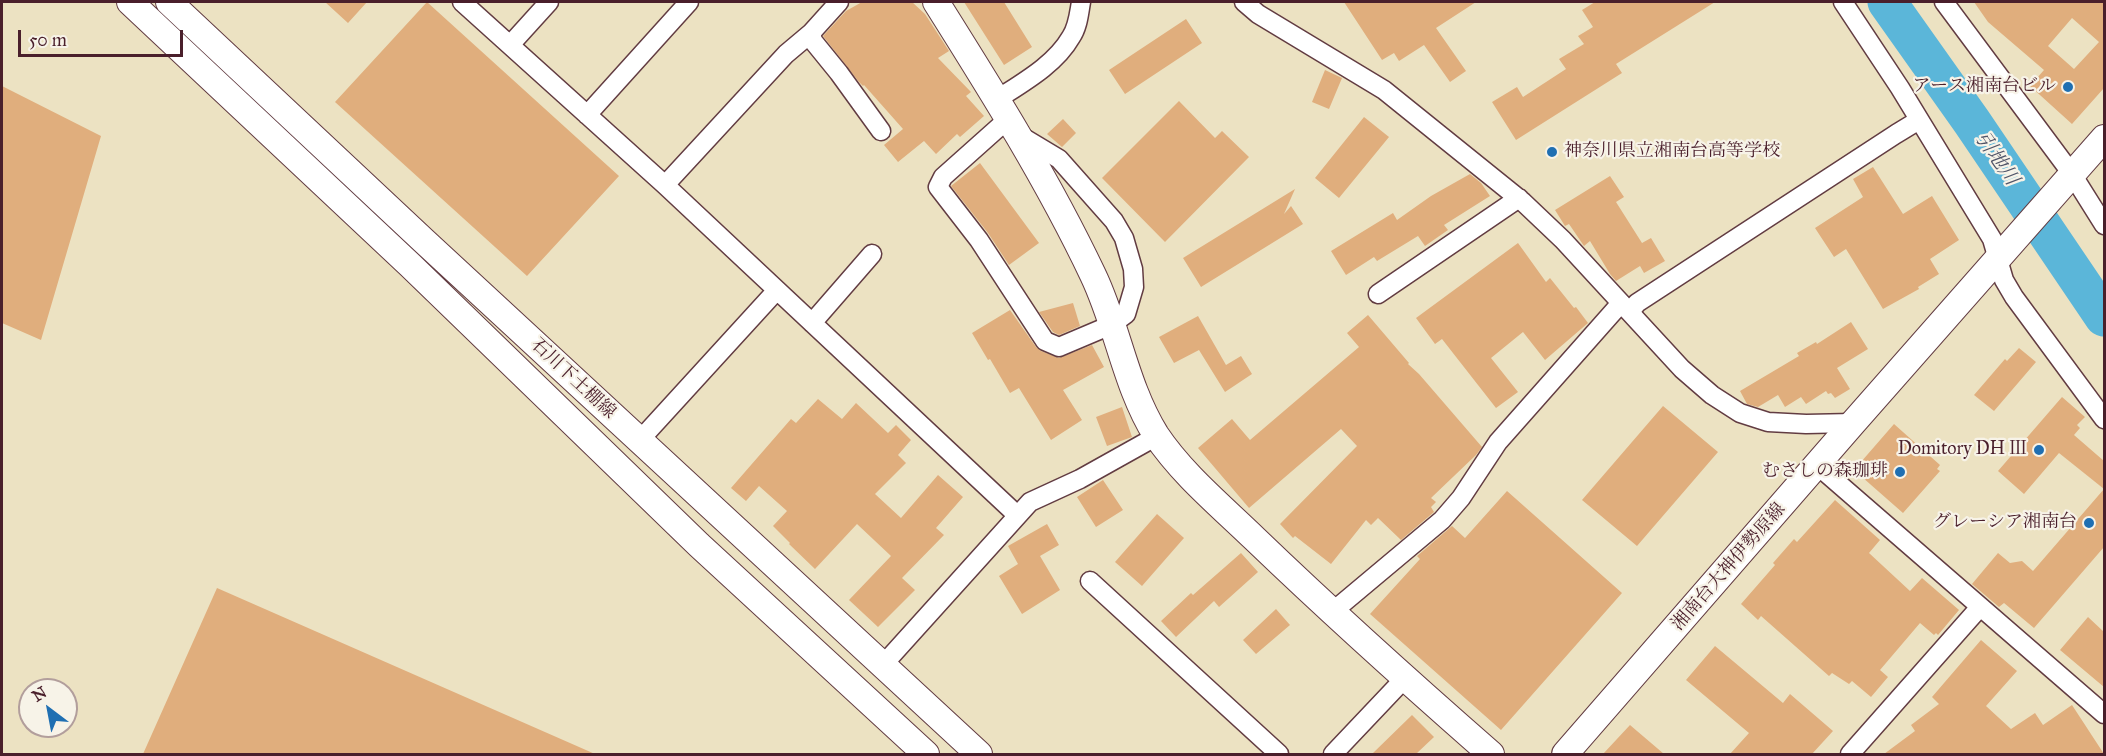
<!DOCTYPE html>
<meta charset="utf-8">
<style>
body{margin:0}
#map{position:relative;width:2106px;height:756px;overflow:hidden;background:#ece2c2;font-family:"IM FELL Great Primer",serif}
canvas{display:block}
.frame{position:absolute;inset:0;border:3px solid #4a1f2b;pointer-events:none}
.north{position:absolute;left:18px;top:678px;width:60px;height:60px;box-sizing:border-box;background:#f7f3e8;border:2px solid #b29e9c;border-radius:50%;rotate:328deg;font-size:16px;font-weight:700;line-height:24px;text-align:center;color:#4a1f2b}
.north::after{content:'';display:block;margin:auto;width:21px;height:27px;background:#1f6fb2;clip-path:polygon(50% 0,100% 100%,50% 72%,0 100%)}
.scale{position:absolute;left:18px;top:30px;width:165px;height:27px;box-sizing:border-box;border:3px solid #4a1f2b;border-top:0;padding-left:8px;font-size:18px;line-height:21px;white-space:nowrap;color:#4a1f2b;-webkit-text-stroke:4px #f7f3e8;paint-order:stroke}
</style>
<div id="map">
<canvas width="2106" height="756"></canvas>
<div class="frame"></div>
<div class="north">N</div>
<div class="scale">50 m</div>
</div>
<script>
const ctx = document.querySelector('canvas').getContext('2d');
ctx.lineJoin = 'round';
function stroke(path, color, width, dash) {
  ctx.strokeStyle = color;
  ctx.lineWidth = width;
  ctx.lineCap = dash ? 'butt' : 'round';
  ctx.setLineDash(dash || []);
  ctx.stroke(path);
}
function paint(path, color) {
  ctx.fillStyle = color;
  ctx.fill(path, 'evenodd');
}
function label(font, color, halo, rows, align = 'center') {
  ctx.font = font + ' "IM FELL Great Primer","Noto Serif JP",serif';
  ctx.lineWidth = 4.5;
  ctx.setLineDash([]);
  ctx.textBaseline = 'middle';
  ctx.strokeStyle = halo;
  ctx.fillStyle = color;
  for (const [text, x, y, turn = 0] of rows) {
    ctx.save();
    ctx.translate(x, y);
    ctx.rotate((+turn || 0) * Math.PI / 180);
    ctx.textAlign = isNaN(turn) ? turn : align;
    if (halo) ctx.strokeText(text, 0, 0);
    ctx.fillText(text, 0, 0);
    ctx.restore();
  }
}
const river = new Path2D(`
 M 1887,2 L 1972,122 L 2104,317`);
const building = new Path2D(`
 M 325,2 L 367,2 L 348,23 Z
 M 427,2 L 619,176 L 527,276 L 335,102 Z
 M 862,2 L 912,2 L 925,14 L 949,51 L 938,58 L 971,92 L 966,96 L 984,116 L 960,137 L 957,134 L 936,154 L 924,141 L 898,162 L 884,145 L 903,129 L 864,85 L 863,86 L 859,82 L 823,36 L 846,11 Z
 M 964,2 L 1004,2 L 1032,47 L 1004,65 Z
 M 1344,2 L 1476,2 L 1436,28 L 1466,71 L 1450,82 L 1424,45 L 1399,61 L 1394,53 L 1382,60 Z
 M 1595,2 L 1715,2 L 1616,64 L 1622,73 L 1516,140 L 1492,102 L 1517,87 L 1523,97 L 1566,69 L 1559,59 L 1584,44 L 1578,36 L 1593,27 L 1582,10 Z
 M 1974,2 L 2104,2 L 2104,88 L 2072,124 L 2030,86 L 2044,70 L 1988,22 ZM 2072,18 L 2099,42 L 2074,69 L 2048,46 Z
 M 1186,19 L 1202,43 L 1125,94 L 1109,70 Z
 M 1325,70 L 1342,78 L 1329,109 L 1312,102 Z
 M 2,86 L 101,136 L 41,340 L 2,323 Z
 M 1179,101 L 1215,138 L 1222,131 L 1249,157 L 1165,242 L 1102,178 Z
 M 1364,117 L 1389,137 L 1339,198 L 1315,178 Z
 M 1063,119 L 1076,133 L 1062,147 L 1047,134 Z
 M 980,163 L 1039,243 L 1009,265 L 988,233 L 951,186 Z
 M 1873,167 L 1903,214 L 1932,196 L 1959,240 L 1930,259 L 1939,274 L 1918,287 L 1919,289 L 1883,309 L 1846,249 L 1834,257 L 1815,228 L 1863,197 L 1853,179 Z
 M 1470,174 L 1481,183 L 1490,196 L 1444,225 L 1448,230 L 1425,246 L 1418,236 L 1377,261 L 1374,257 L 1346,275 L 1331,251 L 1393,213 L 1397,220 L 1431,196 Z
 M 1610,176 L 1624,197 L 1616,202 L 1642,243 L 1651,238 L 1665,261 L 1644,273 L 1640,266 L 1616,281 L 1610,274 L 1590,241 L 1584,246 L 1569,224 L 1565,226 L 1555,210 Z
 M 1295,189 L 1284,214 L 1291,206 L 1303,224 L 1201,287 L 1183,258 Z
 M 1518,243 L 1546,282 L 1550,278 L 1574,308 L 1576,307 L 1588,323 L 1545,360 L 1523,332 L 1491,358 L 1518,392 L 1496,408 L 1442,339 L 1435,344 L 1416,318 Z
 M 1073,303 L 1080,326 L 1059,335 L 1053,332 L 1039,312 Z
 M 1010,310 L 1036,347 L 1041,351 L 1059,358 L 1092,345 L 1104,367 L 1063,390 L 1082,420 L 1051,440 L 1019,388 L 1010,393 L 990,359 L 988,360 L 972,333 Z
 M 1368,315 L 1409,363 L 1408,364 L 1419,374 L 1482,447 L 1476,455 L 1431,498 L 1436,502 L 1431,507 L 1434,512 L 1401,540 L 1378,518 L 1371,525 L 1366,520 L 1331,564 L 1295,536 L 1293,538 L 1280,524 L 1357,446 L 1341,429 L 1249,508 L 1198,448 L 1232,419 L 1250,440 L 1359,347 L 1347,333 Z
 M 1198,316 L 1226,365 L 1241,356 L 1252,374 L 1225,392 L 1199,350 L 1174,363 L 1159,337 Z
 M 1851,322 L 1868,349 L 1837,368 L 1850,389 L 1835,398 L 1831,393 L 1828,394 L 1826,391 L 1806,404 L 1801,397 L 1785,407 L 1778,395 L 1758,407 L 1747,404 L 1740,391 L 1799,356 L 1797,353 L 1816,342 L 1817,344 Z
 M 2019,348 L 2036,362 L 1994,411 L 1974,395 L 2005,359 L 2007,361 Z
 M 2062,397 L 2085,417 L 2077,425 L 2080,428 L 2074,435 L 2104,461 L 2104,547 L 2034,628 L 2004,603 L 1999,607 L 1972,584 L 1998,553 L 2010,563 L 2022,561 L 2033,571 L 2104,489 L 2059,453 L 2024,494 L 1998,471 Z
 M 818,399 L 842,419 L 856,403 L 888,433 L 896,425 L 911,440 L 898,455 L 906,463 L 875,494 L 901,518 L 938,475 L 963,497 L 936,528 L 944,535 L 902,578 L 915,590 L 878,627 L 849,600 L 891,556 L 857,524 L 815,569 L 789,544 L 790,543 L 773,526 L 787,511 L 759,486 L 746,501 L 731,488 L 791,419 L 796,423 Z
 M 1663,406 L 1718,452 L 1637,546 L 1582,500 Z
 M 1122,407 L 1132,437 L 1107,446 L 1096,417 Z
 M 1894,424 L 1940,465 L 1937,469 L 1940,471 L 1903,513 L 1854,470 Z
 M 1103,480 L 1123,510 L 1096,527 L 1077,497 Z
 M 1507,491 L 1622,593 L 1501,730 L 1370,614 L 1420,559 L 1417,556 L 1452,526 L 1465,538 Z
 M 1835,500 L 1880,540 L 1869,553 L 1910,591 L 1922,578 L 1959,610 L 1938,635 L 1936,633 L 1934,635 L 1920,623 L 1880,670 L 1888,677 L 1871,697 L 1852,681 L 1849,684 L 1832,673 L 1829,676 L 1761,616 L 1758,620 L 1741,604 L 1775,565 L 1773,563 L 1794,539 L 1797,542 Z
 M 1157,514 L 1184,538 L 1142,586 L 1115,562 Z
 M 1047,524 L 1059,545 L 1040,556 L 1060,590 L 1022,614 L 999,576 L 1018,564 L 1008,546 Z
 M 1241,553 L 1258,572 L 1219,607 L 1214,601 L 1176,637 L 1161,621 L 1191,593 L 1193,595 Z
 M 217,588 L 595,754 L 143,754 Z
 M 1276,609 L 1290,625 L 1256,654 L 1243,640 Z
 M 2088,617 L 2104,632 L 2104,687 L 2060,650 Z
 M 1981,640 L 2017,671 L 1986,706 L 2011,729 L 2035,713 L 2043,725 L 2072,705 L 2104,754 L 1884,754 L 1915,731 L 1911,725 L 1939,704 L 1932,697 Z
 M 1715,646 L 1783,703 L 1790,694 L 1833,731 L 1812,754 L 1730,754 L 1749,733 L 1686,680 Z
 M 1412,715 L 1434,737 L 1416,754 L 1372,754 Z
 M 1630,725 L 1637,731 L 1664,754 L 1603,754 Z`);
const street = new Path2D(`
 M 462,2 L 665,185 L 1017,515
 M 839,2 L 811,33 L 813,41 L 839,73 L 881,131
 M 1244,2 L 1258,14 L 1384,90 L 1523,202 L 1563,240 L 1682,369 L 1712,395 L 1740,413 L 1768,422 L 1806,424 L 1853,423
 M 1843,2 L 1900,88 L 1992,239 L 2004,280 L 2014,297 L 2104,419
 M 1944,2 L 2072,174 L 2104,225
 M 510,45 L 549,2
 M 996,100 C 1022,83 1055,65 1071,37 C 1078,27 1079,13 1081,2
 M 587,115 L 689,2
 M 1008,119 L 943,177 L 938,187 L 979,240 L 1045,341 L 1059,347 L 1111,325 L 1126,314 L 1134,287 L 1133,269 L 1124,238 L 1114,221 L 1059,159 L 1019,135
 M 665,185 L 786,54 L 811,33
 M 1378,294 L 1519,198
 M 1630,312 L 1637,303 L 1896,134 L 1919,120
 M 812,323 L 872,254
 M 639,441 L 777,290
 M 1817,465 L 2104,714
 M 1090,581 L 1279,754
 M 1331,613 L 1442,520 L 1461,498 L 1498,442 L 1621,303
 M 882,666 L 1030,502 L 1080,479 L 1157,436
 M 1333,754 L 1405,678
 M 1850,754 L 1980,607`);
const secondary = new Path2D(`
 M 130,2 L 410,265 L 699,545 L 926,754
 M 169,2 L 424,241 L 979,754
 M 936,2 C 992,91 1048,180 1093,275 C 1118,327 1125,385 1156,435 C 1182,474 1221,506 1255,539 C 1332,613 1411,684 1491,754
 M 1565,754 L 1853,423 L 2104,138`);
const markers = [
 [2068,87,6,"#1f6fb2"],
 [1552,152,6,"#1f6fb2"],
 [2039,450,6,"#1f6fb2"],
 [1900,472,6,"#1f6fb2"],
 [2089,523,6,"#1f6fb2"]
];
const poiNames = [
 ["アース湘南台ビル",2056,87],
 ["神奈川県立湘南台高等学校",1564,152,"left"],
 ["Domitory DH Ⅲ",2027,450],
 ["むさしの森珈琲",1888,472],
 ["グレーシア湘南台",2077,523]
];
const streetNames = [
 ["石川下土棚線",573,379,43],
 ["湘南台大神伊勢原線",1729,567,-49]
];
const waterNames = [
 ["引地川",1996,159,55]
];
stroke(river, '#5bb6d9', 39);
paint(building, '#e0ae7d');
stroke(street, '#623c42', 21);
stroke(secondary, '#623c42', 28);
stroke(street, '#fff', 18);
stroke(secondary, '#fff', 26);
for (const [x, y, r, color] of markers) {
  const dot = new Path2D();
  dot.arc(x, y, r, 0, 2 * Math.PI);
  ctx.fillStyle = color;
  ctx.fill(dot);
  stroke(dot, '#f7f3e8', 2);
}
label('18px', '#4a1f2b', '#f7f3e8', poiNames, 'right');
label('18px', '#4a1f2b', '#f7f3e8', streetNames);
label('italic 20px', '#505468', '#f7f3e8', waterNames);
</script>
